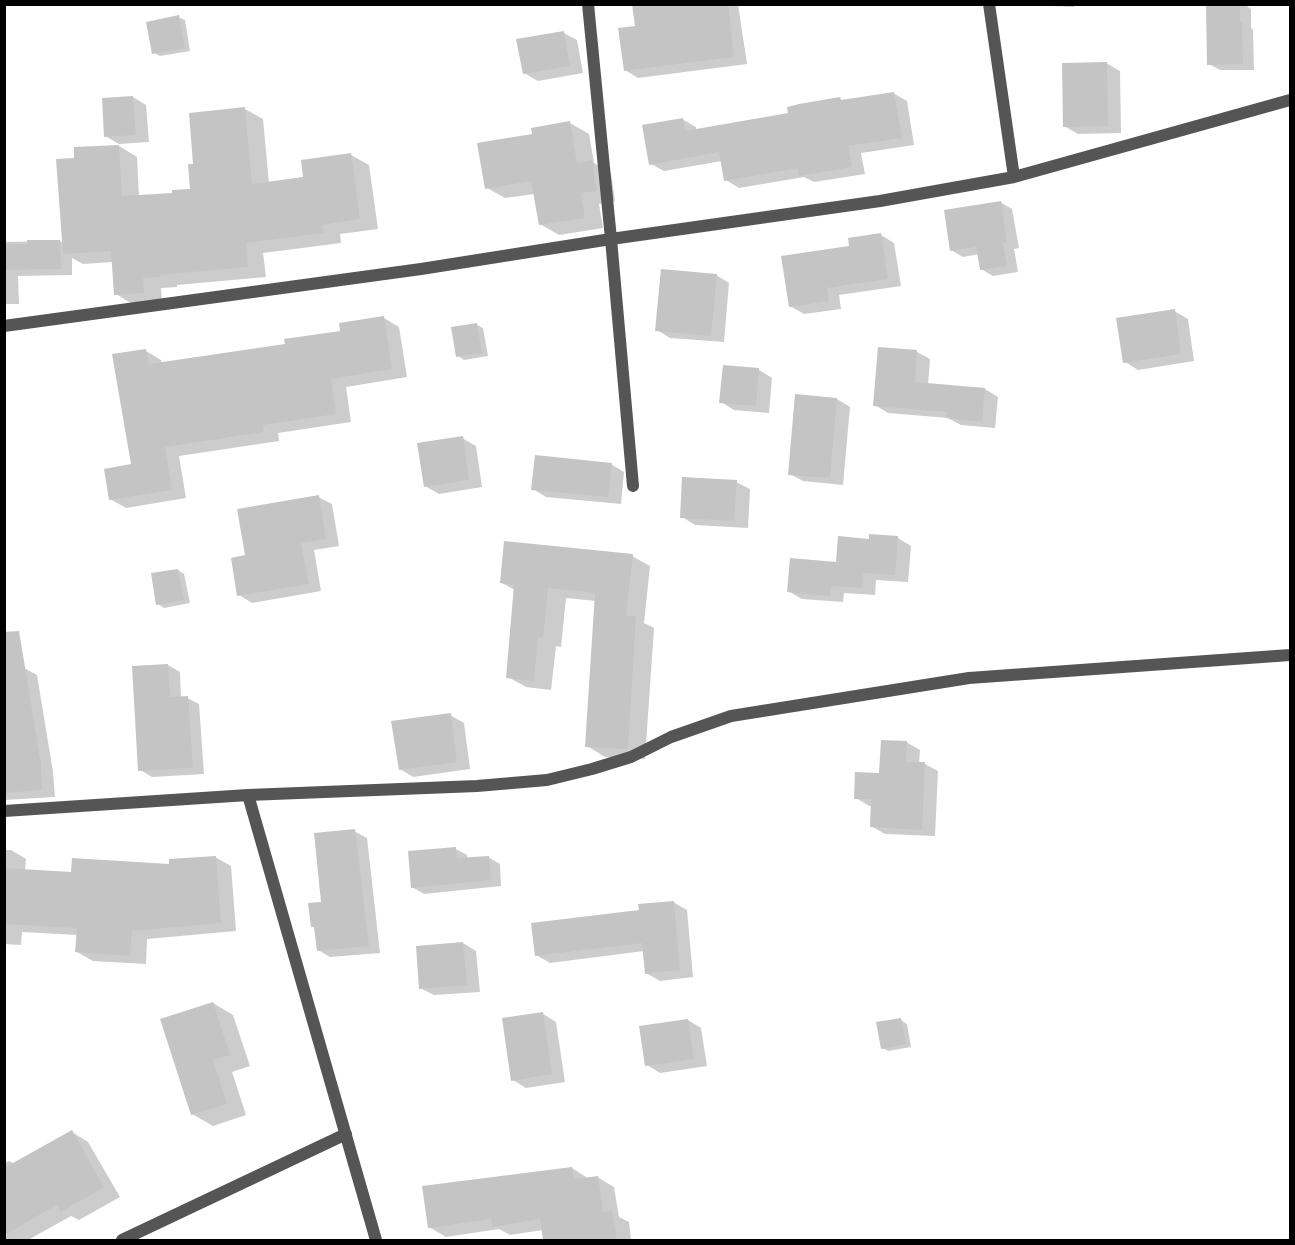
<!DOCTYPE html>
<style>
body{margin:0}
#map{position:relative;width:1295px;height:1245px;overflow:hidden;background:#fff;font-family:Roboto,sans-serif}
canvas{display:block}
.frame{position:absolute;inset:0;border:6px solid #000;pointer-events:none}
</style>
<div id="map">
<canvas width="1295" height="1245"></canvas>
<div class="frame"></div>
</div>
<script>
const ctx = document.querySelector('canvas').getContext('2d');
ctx.lineJoin = 'round';
function paint(path, color) {
  ctx.fillStyle = color;
  ctx.fill(path, 'evenodd');
}
function stroke(path, color, width, dash) {
  ctx.strokeStyle = color;
  ctx.lineWidth = width;
  ctx.lineCap = dash ? 'butt' : 'round';
  ctx.setLineDash(dash || []);
  ctx.stroke(path);
}
const shadow = new Path2D(`
 M 634,4 L 738,4 L 747,64 L 638,78 L 625,70 L 637,27 Z
 M 1048,4 L 1074,4 L 1074,7 L 1050,6 Z
 M 1207,4 L 1244,4 L 1251,9 L 1251,28 L 1253,30 L 1254,70 L 1220,70 L 1209,64 Z
 M 178,17 L 185,20 L 190,51 L 160,56 L 154,53 Z
 M 564,33 L 577,40 L 583,73 L 538,81 L 524,73 Z
 M 1106,63 L 1120,71 L 1121,133 L 1078,134 L 1064,126 Z
 M 893,93 L 907,101 L 914,145 L 861,153 L 865,174 L 814,182 L 804,177 L 739,188 L 726,180 L 722,161 L 664,171 L 651,164 L 682,119 L 696,127 L 696,130 L 790,114 L 840,99 L 844,101 Z
 M 133,97 L 146,105 L 149,142 L 119,144 L 105,136 Z
 M 245,109 L 263,119 L 269,183 L 305,178 L 351,155 L 369,165 L 378,229 L 340,234 L 341,243 L 263,253 L 266,277 L 177,285 L 177,287 L 161,288 L 162,303 L 134,305 L 116,294 L 113,262 L 83,264 L 72,258 L 72,275 L 18,276 L 19,304 L 4,304 L 4,225 L 5,242 L 60,241 L 63,243 L 76,160 L 119,146 L 137,157 L 139,196 L 174,194 L 192,190 L 193,167 Z
 M 570,123 L 589,134 L 594,163 L 611,173 L 615,201 L 599,204 L 603,228 L 559,235 L 540,224 L 534,194 L 505,198 L 487,188 L 534,135 Z
 M 1000,202 L 1012,209 L 1019,248 L 1014,249 L 1018,272 L 993,276 L 981,269 L 979,254 L 963,257 L 951,250 Z
 M 881,235 L 894,243 L 901,286 L 839,295 L 841,309 L 804,314 L 790,306 L 851,247 Z
 M 716,275 L 729,283 L 724,342 L 670,338 L 657,330 Z
 M 1174,311 L 1188,319 L 1194,361 L 1138,370 L 1125,362 Z
 M 384,318 L 399,327 L 407,377 L 346,387 L 351,422 L 278,433 L 279,441 L 179,456 L 186,498 L 126,508 L 110,499 L 132,465 L 146,351 L 161,360 L 162,364 L 286,345 L 342,332 Z
 M 477,325 L 483,328 L 488,356 L 464,360 L 458,356 Z
 M 880,348 L 917,352 L 930,359 L 928,385 L 985,389 L 998,397 L 995,428 L 961,425 L 948,418 L 888,413 L 875,405 Z
 M 759,370 L 772,378 L 769,413 L 734,410 L 721,402 Z
 M 837,399 L 850,407 L 843,485 L 803,481 L 790,474 Z
 M 462,438 L 476,446 L 482,487 L 439,494 L 425,486 Z
 M 611,464 L 624,472 L 621,504 L 546,497 L 533,489 Z
 M 736,482 L 750,489 L 748,528 L 695,525 L 682,517 Z
 M 318,497 L 332,504 L 339,546 L 314,550 L 321,591 L 252,603 L 239,595 L 247,557 Z
 M 898,538 L 911,546 L 908,582 L 876,580 L 875,595 L 844,593 L 843,602 L 802,599 L 788,591 L 837,563 L 870,540 Z
 M 632,556 L 650,566 L 644,623 L 654,628 L 645,759 L 605,757 L 587,746 L 596,601 L 566,598 L 561,647 L 556,646 L 551,690 L 526,687 L 508,677 L 515,590 L 502,583 Z
 M 178,570 L 184,574 L 190,603 L 164,608 L 158,604 Z
 M 168,665 L 180,672 L 181,698 L 187,698 L 199,704 L 204,774 L 152,777 L 140,770 Z
 M 24,668 L 37,675 L 53,772 L 55,797 L 4,800 L 4,671 Z
 M 450,715 L 464,723 L 470,769 L 413,777 L 400,769 Z
 M 906,742 L 920,750 L 919,764 L 925,764 L 938,771 L 935,836 L 885,834 L 871,826 L 872,806 L 869,806 L 856,798 L 881,775 Z
 M 354,831 L 367,838 L 380,953 L 330,957 L 318,950 L 316,928 L 312,926 Z
 M 456,849 L 467,855 L 467,859 L 488,857 L 500,864 L 501,886 L 424,894 L 412,887 Z
 M 4,850 L 11,850 L 26,859 L 25,871 L 73,874 L 171,865 L 215,857 L 231,866 L 236,931 L 147,939 L 146,964 L 93,961 L 77,952 L 78,935 L 22,932 L 21,945 L 4,944 Z
 M 673,902 L 687,910 L 693,977 L 660,981 L 646,973 L 644,951 L 550,963 L 536,955 L 640,911 Z
 M 463,943 L 476,951 L 480,992 L 434,995 L 420,988 Z
 M 213,1003 L 233,1015 L 250,1066 L 232,1072 L 246,1115 L 213,1126 L 192,1114 Z
 M 543,1014 L 556,1022 L 565,1082 L 526,1088 L 513,1080 Z
 M 688,1020 L 701,1028 L 707,1066 L 660,1073 L 647,1065 Z
 M 901,1020 L 907,1024 L 911,1047 L 889,1051 L 882,1048 Z
 M 72,1132 L 88,1142 L 120,1197 L 79,1220 L 71,1216 L 28,1240 L 4,1240 L 4,1163 L 9,1161 L 15,1164 Z
 M 572,1168 L 589,1179 L 597,1177 L 614,1187 L 619,1217 L 629,1222 L 631,1240 L 544,1240 L 543,1230 L 510,1235 L 499,1229 L 446,1237 L 429,1227 Z`);
const building = new Path2D(`
 M 632,4 L 728,4 L 734,57 L 624,71 L 618,28 L 635,26 Z
 M 1206,4 L 1240,4 L 1240,22 L 1242,22 L 1243,64 L 1207,65 Z
 M 179,15 L 185,48 L 152,54 L 146,22 Z
 M 564,31 L 570,66 L 523,74 L 516,39 Z
 M 1107,62 L 1108,126 L 1063,127 L 1062,63 Z
 M 894,92 L 902,138 L 848,146 L 852,167 L 799,176 L 798,168 L 724,181 L 719,152 L 649,165 L 642,125 L 683,118 L 685,131 L 788,113 L 787,107 L 799,104 L 840,97 L 841,100 Z
 M 133,96 L 136,135 L 104,137 L 102,98 Z
 M 245,107 L 252,184 L 303,177 L 301,160 L 351,153 L 360,219 L 322,225 L 323,233 L 246,243 L 248,267 L 159,275 L 160,277 L 143,278 L 144,293 L 114,295 L 111,251 L 63,254 L 56,159 L 74,158 L 74,147 L 119,145 L 122,196 L 172,193 L 172,190 L 190,189 L 188,164 L 193,164 L 189,113 Z
 M 570,121 L 577,163 L 592,160 L 597,191 L 581,193 L 585,218 L 539,225 L 531,181 L 485,189 L 477,143 L 532,134 L 531,128 Z
 M 1001,201 L 1007,242 L 1003,243 L 1007,266 L 980,270 L 976,247 L 950,251 L 944,210 Z
 M 881,233 L 888,279 L 827,288 L 829,301 L 789,307 L 781,256 L 849,246 L 848,238 Z
 M 27,240 L 60,240 L 61,269 L 4,270 L 4,244 L 27,244 Z
 M 661,269 L 717,274 L 711,336 L 655,331 Z
 M 1175,309 L 1181,354 L 1123,363 L 1116,318 Z
 M 384,316 L 392,369 L 331,379 L 336,414 L 263,425 L 264,432 L 165,447 L 172,490 L 109,500 L 104,469 L 131,464 L 112,354 L 146,349 L 149,364 L 285,344 L 284,339 L 340,331 L 339,323 Z
 M 477,323 L 482,353 L 456,357 L 451,327 Z
 M 878,347 L 917,350 L 915,382 L 985,388 L 982,422 L 946,418 L 947,412 L 873,406 Z
 M 723,365 L 759,368 L 756,406 L 719,403 Z
 M 795,394 L 837,398 L 830,478 L 788,475 Z
 M 463,436 L 469,480 L 424,487 L 417,443 Z
 M 535,455 L 612,463 L 608,497 L 531,490 Z
 M 682,477 L 737,480 L 734,521 L 680,518 Z
 M 319,495 L 326,539 L 301,543 L 309,584 L 237,596 L 231,558 L 245,555 L 237,509 Z
 M 869,534 L 898,536 L 895,575 L 863,573 L 862,588 L 831,586 L 830,596 L 787,592 L 790,558 L 836,562 L 838,536 L 869,539 Z
 M 504,541 L 633,554 L 626,616 L 636,616 L 628,749 L 585,747 L 595,593 L 548,588 L 543,638 L 538,637 L 534,681 L 506,678 L 514,585 L 500,583 Z
 M 178,569 L 184,600 L 156,605 L 151,573 Z
 M 19,631 L 41,764 L 42,790 L 4,793 L 4,632 Z
 M 168,664 L 170,697 L 188,696 L 193,768 L 138,771 L 132,666 Z
 M 451,713 L 457,762 L 399,770 L 391,721 Z
 M 881,740 L 907,741 L 906,762 L 925,762 L 922,830 L 870,827 L 871,799 L 854,799 L 855,772 L 879,773 Z
 M 355,829 L 369,946 L 317,951 L 314,927 L 311,927 L 308,903 L 321,902 L 314,833 Z
 M 456,847 L 457,858 L 489,856 L 491,880 L 411,888 L 408,851 Z
 M 216,856 L 221,923 L 132,931 L 130,956 L 75,952 L 77,928 L 4,924 L 4,868 L 71,872 L 72,858 L 169,864 L 169,859 Z
 M 674,901 L 680,970 L 645,974 L 642,943 L 535,956 L 531,923 L 639,910 L 638,904 Z
 M 463,942 L 467,985 L 419,989 L 416,946 Z
 M 213,1002 L 230,1055 L 213,1060 L 227,1104 L 191,1115 L 160,1019 Z
 M 543,1012 L 552,1074 L 511,1081 L 502,1018 Z
 M 901,1018 L 906,1044 L 881,1049 L 876,1022 Z
 M 688,1019 L 694,1059 L 645,1066 L 639,1026 Z
 M 72,1130 L 104,1187 L 61,1212 L 57,1205 L 4,1235 L 4,1168 Z
 M 572,1167 L 574,1179 L 598,1176 L 603,1212 L 612,1211 L 617,1240 L 543,1240 L 540,1219 L 492,1227 L 491,1219 L 428,1228 L 422,1186 Z`);
const street = new Path2D(`
 M 588,4 L 611,239 L 633,486
 M 989,4 L 1014,177
 M 4,326 L 421,269 L 611,239 L 880,201 L 1014,177 L 1290,100
 M 248,795 L 376,1240
 M 4,811 L 248,795 L 477,786 L 547,780 L 592,769 L 631,757 L 671,737 L 731,716 L 969,678 L 1290,655
 M 122,1240 L 346,1134`);
paint(shadow, '#0003');
paint(building, '#c4c4c4');
stroke(street, '#555', 12);
</script>
